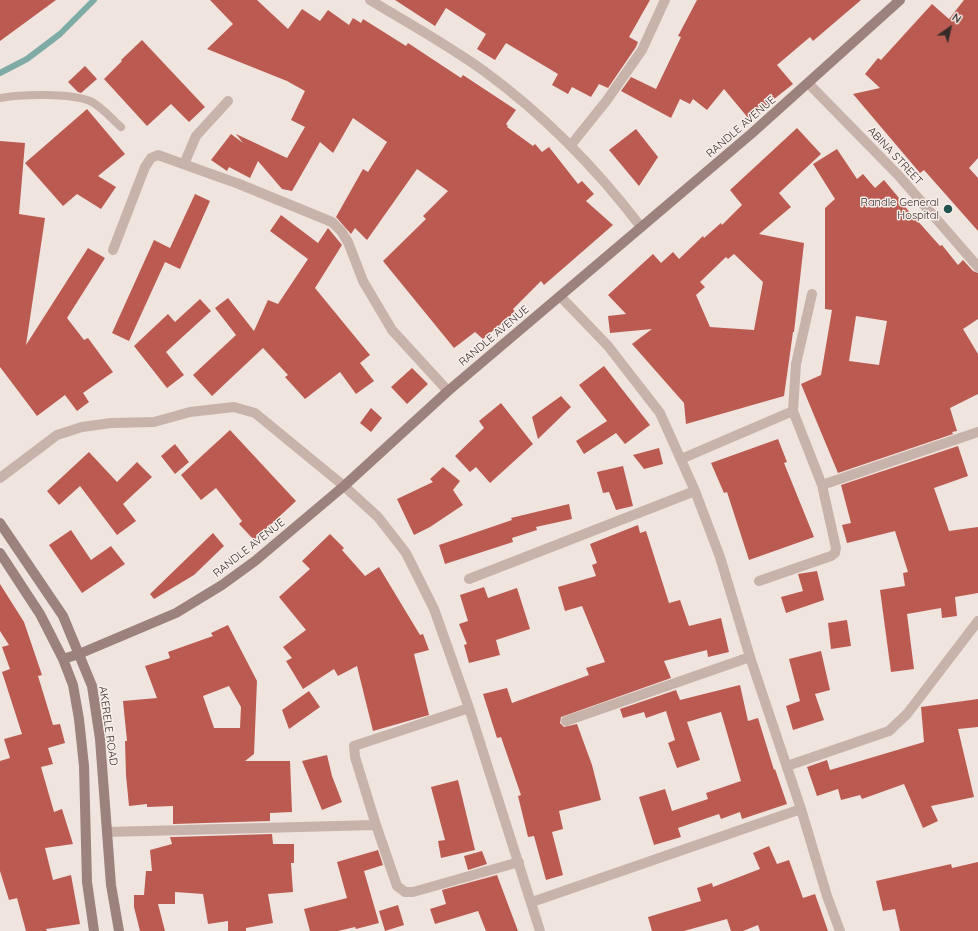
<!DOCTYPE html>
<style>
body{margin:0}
#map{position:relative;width:978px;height:931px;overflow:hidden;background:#f0e4de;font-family:Quicksand,sans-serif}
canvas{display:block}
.north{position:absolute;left:930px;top:8px;width:40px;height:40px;-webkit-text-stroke:3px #f8efea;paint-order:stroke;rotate:34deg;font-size:11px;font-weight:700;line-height:16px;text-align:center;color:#362b29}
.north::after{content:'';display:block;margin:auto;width:14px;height:18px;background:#362b29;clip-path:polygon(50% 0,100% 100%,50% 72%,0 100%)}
</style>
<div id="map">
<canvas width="978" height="931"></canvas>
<div class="north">N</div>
</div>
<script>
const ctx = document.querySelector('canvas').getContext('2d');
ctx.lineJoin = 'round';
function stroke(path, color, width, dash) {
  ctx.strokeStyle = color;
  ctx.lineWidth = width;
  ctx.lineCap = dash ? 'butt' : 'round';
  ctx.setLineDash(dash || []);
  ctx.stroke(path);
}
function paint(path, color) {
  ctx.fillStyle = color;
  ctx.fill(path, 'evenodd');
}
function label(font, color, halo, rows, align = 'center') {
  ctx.font = font + ' Quicksand,sans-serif';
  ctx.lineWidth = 3;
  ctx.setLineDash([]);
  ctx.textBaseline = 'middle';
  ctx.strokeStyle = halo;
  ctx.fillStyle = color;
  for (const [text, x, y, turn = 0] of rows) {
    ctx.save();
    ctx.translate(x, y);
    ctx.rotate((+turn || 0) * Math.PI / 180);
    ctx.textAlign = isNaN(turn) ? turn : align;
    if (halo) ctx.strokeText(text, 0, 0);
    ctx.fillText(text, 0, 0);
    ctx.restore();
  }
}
const stream = new Path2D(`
 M 0,73 L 27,59 L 60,34 L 94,0`);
const building = new Path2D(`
 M 0,0 L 56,0 L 0,41 Z
 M 210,0 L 257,0 L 288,29 L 302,9 L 320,21 L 328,10 L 349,25 L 353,18 L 361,23 L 363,19 L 406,46 L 408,43 L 461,78 L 463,75 L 516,110 L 506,124 L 508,126 L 507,127 L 533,146 L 535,144 L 542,152 L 549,147 L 578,184 L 582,181 L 594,194 L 586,201 L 613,225 L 544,285 L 541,281 L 513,309 L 515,312 L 483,339 L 475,332 L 454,348 L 383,261 L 426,219 L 423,216 L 448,191 L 417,169 L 367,240 L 355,228 L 351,234 L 336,217 L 363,169 L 368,172 L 387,142 L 353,118 L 333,153 L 320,142 L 292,191 L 282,189 L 258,161 L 250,178 L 229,167 L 227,171 L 211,160 L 231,134 L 243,143 L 236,134 L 287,158 L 305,127 L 291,120 L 305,91 L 287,81 L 207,49 L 233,24 Z
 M 395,0 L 650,0 L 629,37 L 638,42 L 636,47 L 608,88 L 599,84 L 591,97 L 572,87 L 568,94 L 552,85 L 558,74 L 506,43 L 495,60 L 477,49 L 486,34 L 446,8 L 435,26 Z
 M 697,0 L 861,0 L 813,41 L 810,37 L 777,65 L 793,84 L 749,119 L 724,89 L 707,110 L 693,99 L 690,104 L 680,99 L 671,118 L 621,91 L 631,77 L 656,89 L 681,37 L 678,36 Z
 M 964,0 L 978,0 L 978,158 L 969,168 L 978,178 L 978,231 L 924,170 L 920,173 L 853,94 L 880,88 L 865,74 L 878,58 L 881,60 L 932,4 L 949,19 Z
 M 142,40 L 205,107 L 189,122 L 171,104 L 147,126 L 104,79 L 122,61 L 121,60 Z
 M 85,66 L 97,79 L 81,93 L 78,92 L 68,82 Z
 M 87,109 L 125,154 L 98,176 L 116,187 L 101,209 L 77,194 L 63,206 L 25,163 Z
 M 797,128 L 821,154 L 779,193 L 791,207 L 759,234 L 804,243 L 794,332 L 793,332 L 784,396 L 686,424 L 684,403 L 632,344 L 652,329 L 610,333 L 608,316 L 626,314 L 608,295 L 653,254 L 661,263 L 673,252 L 679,259 L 703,236 L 704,238 L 721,223 L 722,225 L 742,205 L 730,190 ZM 734,254 L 763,282 L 754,330 L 710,327 L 696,295 L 705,287 L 700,282 L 726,257 L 728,259 Z
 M 636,129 L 658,157 L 639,186 L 609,150 Z
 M 0,141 L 25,143 L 19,214 L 45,218 L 26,345 L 88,248 L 105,258 L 67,318 L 84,340 L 88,338 L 113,372 L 83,393 L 89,402 L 77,411 L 65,395 L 37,416 L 0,367 Z
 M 837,149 L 857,179 L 863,174 L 875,188 L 884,180 L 899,198 L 898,199 L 940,246 L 942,245 L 958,265 L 963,260 L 973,271 L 978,273 L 978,319 L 963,329 L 978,354 L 978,394 L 950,408 L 957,431 L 952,432 L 953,434 L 838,473 L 801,384 L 821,375 L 832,310 L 825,309 L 825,208 L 835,199 L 813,164 ZM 856,316 L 887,321 L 879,365 L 849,361 Z
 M 195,194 L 210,201 L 180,269 L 165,262 L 129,341 L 112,333 L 154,240 L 170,248 Z
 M 281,215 L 318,243 L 328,228 L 342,245 L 315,288 L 370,355 L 360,363 L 374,381 L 356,394 L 340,372 L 305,399 L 285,377 L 288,375 L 263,348 L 212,396 L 193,375 L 236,335 L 215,308 L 228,298 L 254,331 L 268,300 L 278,304 L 308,259 L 270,231 Z
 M 200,299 L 211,311 L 166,352 L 184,375 L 167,388 L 134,346 L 168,314 L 175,322 Z
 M 604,366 L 650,425 L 625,444 L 616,433 L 584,454 L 576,441 L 607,421 L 579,385 Z
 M 412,368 L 428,384 L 407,404 L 391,387 Z
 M 561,396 L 571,407 L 538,439 L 532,417 Z
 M 501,403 L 533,444 L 490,483 L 476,467 L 470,472 L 455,456 L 484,428 L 479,421 Z
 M 371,408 L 382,418 L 371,432 L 360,423 Z
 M 230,430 L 296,501 L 254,540 L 239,524 L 242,521 L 216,488 L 201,500 L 181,475 Z
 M 778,439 L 787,462 L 784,463 L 814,537 L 749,560 L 727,492 L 724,493 L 711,463 Z
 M 175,444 L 189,462 L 175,474 L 161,456 Z
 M 958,446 L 968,476 L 934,488 L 949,531 L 978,527 L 978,593 L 955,597 L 957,616 L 942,618 L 941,608 L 907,614 L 914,669 L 891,672 L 880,590 L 905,586 L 903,573 L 908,572 L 895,531 L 847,543 L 842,525 L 851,523 L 841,485 Z
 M 659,448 L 663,464 L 644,469 L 633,455 Z
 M 89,452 L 117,482 L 137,462 L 152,477 L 123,504 L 136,521 L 117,535 L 80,486 L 59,505 L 47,491 Z
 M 623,466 L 633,506 L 616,510 L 609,492 L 603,493 L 597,472 Z
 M 443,467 L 460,481 L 453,490 L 463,505 L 430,527 L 414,535 L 397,499 L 433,482 L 430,479 Z
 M 569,504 L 572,519 L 536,527 L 537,530 L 512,538 L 513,542 L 445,564 L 439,545 L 512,520 L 511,518 Z
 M 638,525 L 640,533 L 646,531 L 669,603 L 680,600 L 689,626 L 721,618 L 729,652 L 708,657 L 707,650 L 664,661 L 671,678 L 561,717 L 560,723 L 564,727 L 577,724 L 592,765 L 601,800 L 559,811 L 563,829 L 552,832 L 563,875 L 546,880 L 534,836 L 528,837 L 518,796 L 521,795 L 501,737 L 497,738 L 483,694 L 507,688 L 512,703 L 589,675 L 586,668 L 605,662 L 582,606 L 565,611 L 558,587 L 596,576 L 592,565 L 597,563 L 590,544 Z
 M 71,530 L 91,560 L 111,546 L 125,564 L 82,593 L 49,545 Z
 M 213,533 L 224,546 L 194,575 L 154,599 L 150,594 Z
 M 330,534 L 344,548 L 342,550 L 365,576 L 379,567 L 420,635 L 423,634 L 429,650 L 414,654 L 429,715 L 373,731 L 357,666 L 338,676 L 334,669 L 303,689 L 286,661 L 292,658 L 283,647 L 306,630 L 279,597 L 310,569 L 302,561 Z
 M 817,571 L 824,600 L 786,613 L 781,597 L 803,591 L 798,574 Z
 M 0,584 L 24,622 L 42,675 L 38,676 L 53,725 L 60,724 L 65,743 L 48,748 L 53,764 L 41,767 L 54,812 L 62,809 L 73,844 L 45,848 L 53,880 L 71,875 L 80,924 L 46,929 L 47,931 L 26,931 L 17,898 L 9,900 L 0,871 L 0,761 L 10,758 L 4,739 L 22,734 L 2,672 L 10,669 L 2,647 L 9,645 L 0,631 Z
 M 484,587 L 488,598 L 517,588 L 530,629 L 496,640 L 500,655 L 469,663 L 464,645 L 467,644 L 459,624 L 468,621 L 460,595 Z
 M 847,620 L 851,646 L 831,649 L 828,623 Z
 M 228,625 L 257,681 L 254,754 L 245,761 L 290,761 L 292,812 L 270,813 L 270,821 L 173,824 L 173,806 L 147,807 L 147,804 L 129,806 L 126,775 L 125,741 L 127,741 L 123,701 L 157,698 L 145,666 L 170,658 L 168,652 L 213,636 L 211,633 ZM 229,686 L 241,707 L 240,728 L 214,728 L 203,696 Z
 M 821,651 L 830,690 L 815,694 L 824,720 L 793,730 L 786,706 L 800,701 L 789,659 Z
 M 740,685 L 748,721 L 758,718 L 774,770 L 775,769 L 787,804 L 742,819 L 740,812 L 721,819 L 719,814 L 678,828 L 681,837 L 654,845 L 639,797 L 665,789 L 672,811 L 708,799 L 706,793 L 741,781 L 721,712 L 687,722 L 700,760 L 677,768 L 668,743 L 675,740 L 666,711 L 646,718 L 644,712 L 623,718 L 620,709 L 676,690 L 680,700 Z
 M 309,691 L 320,707 L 289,729 L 282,710 Z
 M 978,699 L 978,727 L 958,729 L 974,797 L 931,806 L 938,821 L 923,828 L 904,784 L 862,799 L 860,795 L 841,800 L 838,789 L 817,796 L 807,767 L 827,760 L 830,770 L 924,742 L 921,707 Z
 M 327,755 L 332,776 L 342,802 L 322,810 L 302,761 Z
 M 458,780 L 475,850 L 441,858 L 438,841 L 445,840 L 431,787 Z
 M 272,834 L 273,844 L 294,844 L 294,863 L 291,863 L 293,892 L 268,894 L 273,923 L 246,928 L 246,931 L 228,931 L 228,921 L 208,924 L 203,894 L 175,892 L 175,904 L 158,904 L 165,931 L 140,931 L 134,907 L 134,895 L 144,895 L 146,871 L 152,871 L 150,850 L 172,844 L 170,837 L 174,837 Z
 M 769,846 L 777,864 L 789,860 L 803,898 L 815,894 L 828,931 L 760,931 L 758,925 L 743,931 L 731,931 L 727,919 L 684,931 L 652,931 L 648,917 L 701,901 L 697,888 L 712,883 L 713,887 L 760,869 L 753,853 Z
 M 378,850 L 383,865 L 364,871 L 379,923 L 356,929 L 355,927 L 338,931 L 310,931 L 304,909 L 347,898 L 337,862 Z
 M 482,851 L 487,864 L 468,870 L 464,856 Z
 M 978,862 L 978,931 L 900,931 L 895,909 L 883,911 L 876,881 L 951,864 L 952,868 Z
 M 497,875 L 518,931 L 486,931 L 478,911 L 435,924 L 430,909 L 446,904 L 442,890 Z
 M 398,905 L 404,925 L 385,931 L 379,911 Z`);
const lane = new Path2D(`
 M 0,98 C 20,94 71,93 90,101 C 101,106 112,119 121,127`);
const street = new Path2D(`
 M 370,0 C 408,23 448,45 484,71 C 544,115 596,168 641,227
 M 808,83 L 899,176 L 978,267
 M 571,145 L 607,100 L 642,50 L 665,0
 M 184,164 L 196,136 L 228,101
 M 113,250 L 145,167 L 151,158 L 158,155 L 239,184 L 332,222 L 341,231 L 348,242 L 363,281 L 392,330 L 448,391
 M 560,296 L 608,346 L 660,413 L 695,491 L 720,557 L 750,657 L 801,809 L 827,896 L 840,931
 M 681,459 L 793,411 L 796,364 L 812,294
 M 0,478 L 57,435 L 82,427 L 111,423 L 154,422 L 190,412 L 234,407 L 255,413 L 344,486 L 378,517 L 406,553 L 434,609 L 469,708 L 540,931
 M 822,485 L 978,432
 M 469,579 L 695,491
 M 759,581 L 831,556 L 835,553 L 836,548 L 822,485 L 793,411
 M 469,708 L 354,746 L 355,757 L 376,825 L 397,886 L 405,892 L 413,892 L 519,862
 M 566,721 L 750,657
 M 787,766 L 889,731 L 907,714 L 978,621
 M 107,832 L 376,825
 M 532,902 L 801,809`);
const secondary = new Path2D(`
 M 0,523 L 63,616 L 92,686 L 100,739 L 111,885 L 119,931
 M 0,553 L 40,614 L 63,659 L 73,685 L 79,719 L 84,766 L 87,882 L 94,931
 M 63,659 L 79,654 L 176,613 L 222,585 L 255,561 L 344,486 L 448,391 L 751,134 L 900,0`);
const markers = [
 [948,209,5,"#22534f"]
];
const streetNames = [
 ["RANDLE AVENUE",741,127,-41],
 ["ABINA STREET",895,156,47],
 ["RANDLE AVENUE",494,336,-40],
 ["RANDLE AVENUE",249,548,-38],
 ["AKERELE ROAD",108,726,82]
];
const poiNames = [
 ["Randle General",939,203],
 ["Hospital",939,216]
];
stroke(stream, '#7faba6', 6);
paint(building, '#bb5a51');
stroke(lane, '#c7b3aa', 8);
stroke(street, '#c7b3aa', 10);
stroke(secondary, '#9b827c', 10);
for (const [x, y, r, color] of markers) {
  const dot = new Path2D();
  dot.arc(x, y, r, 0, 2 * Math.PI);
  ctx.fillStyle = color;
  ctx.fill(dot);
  stroke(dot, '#f8efea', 1.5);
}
label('11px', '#362b29', '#f8efea', streetNames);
label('11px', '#362b29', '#f8efea', poiNames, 'right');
</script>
